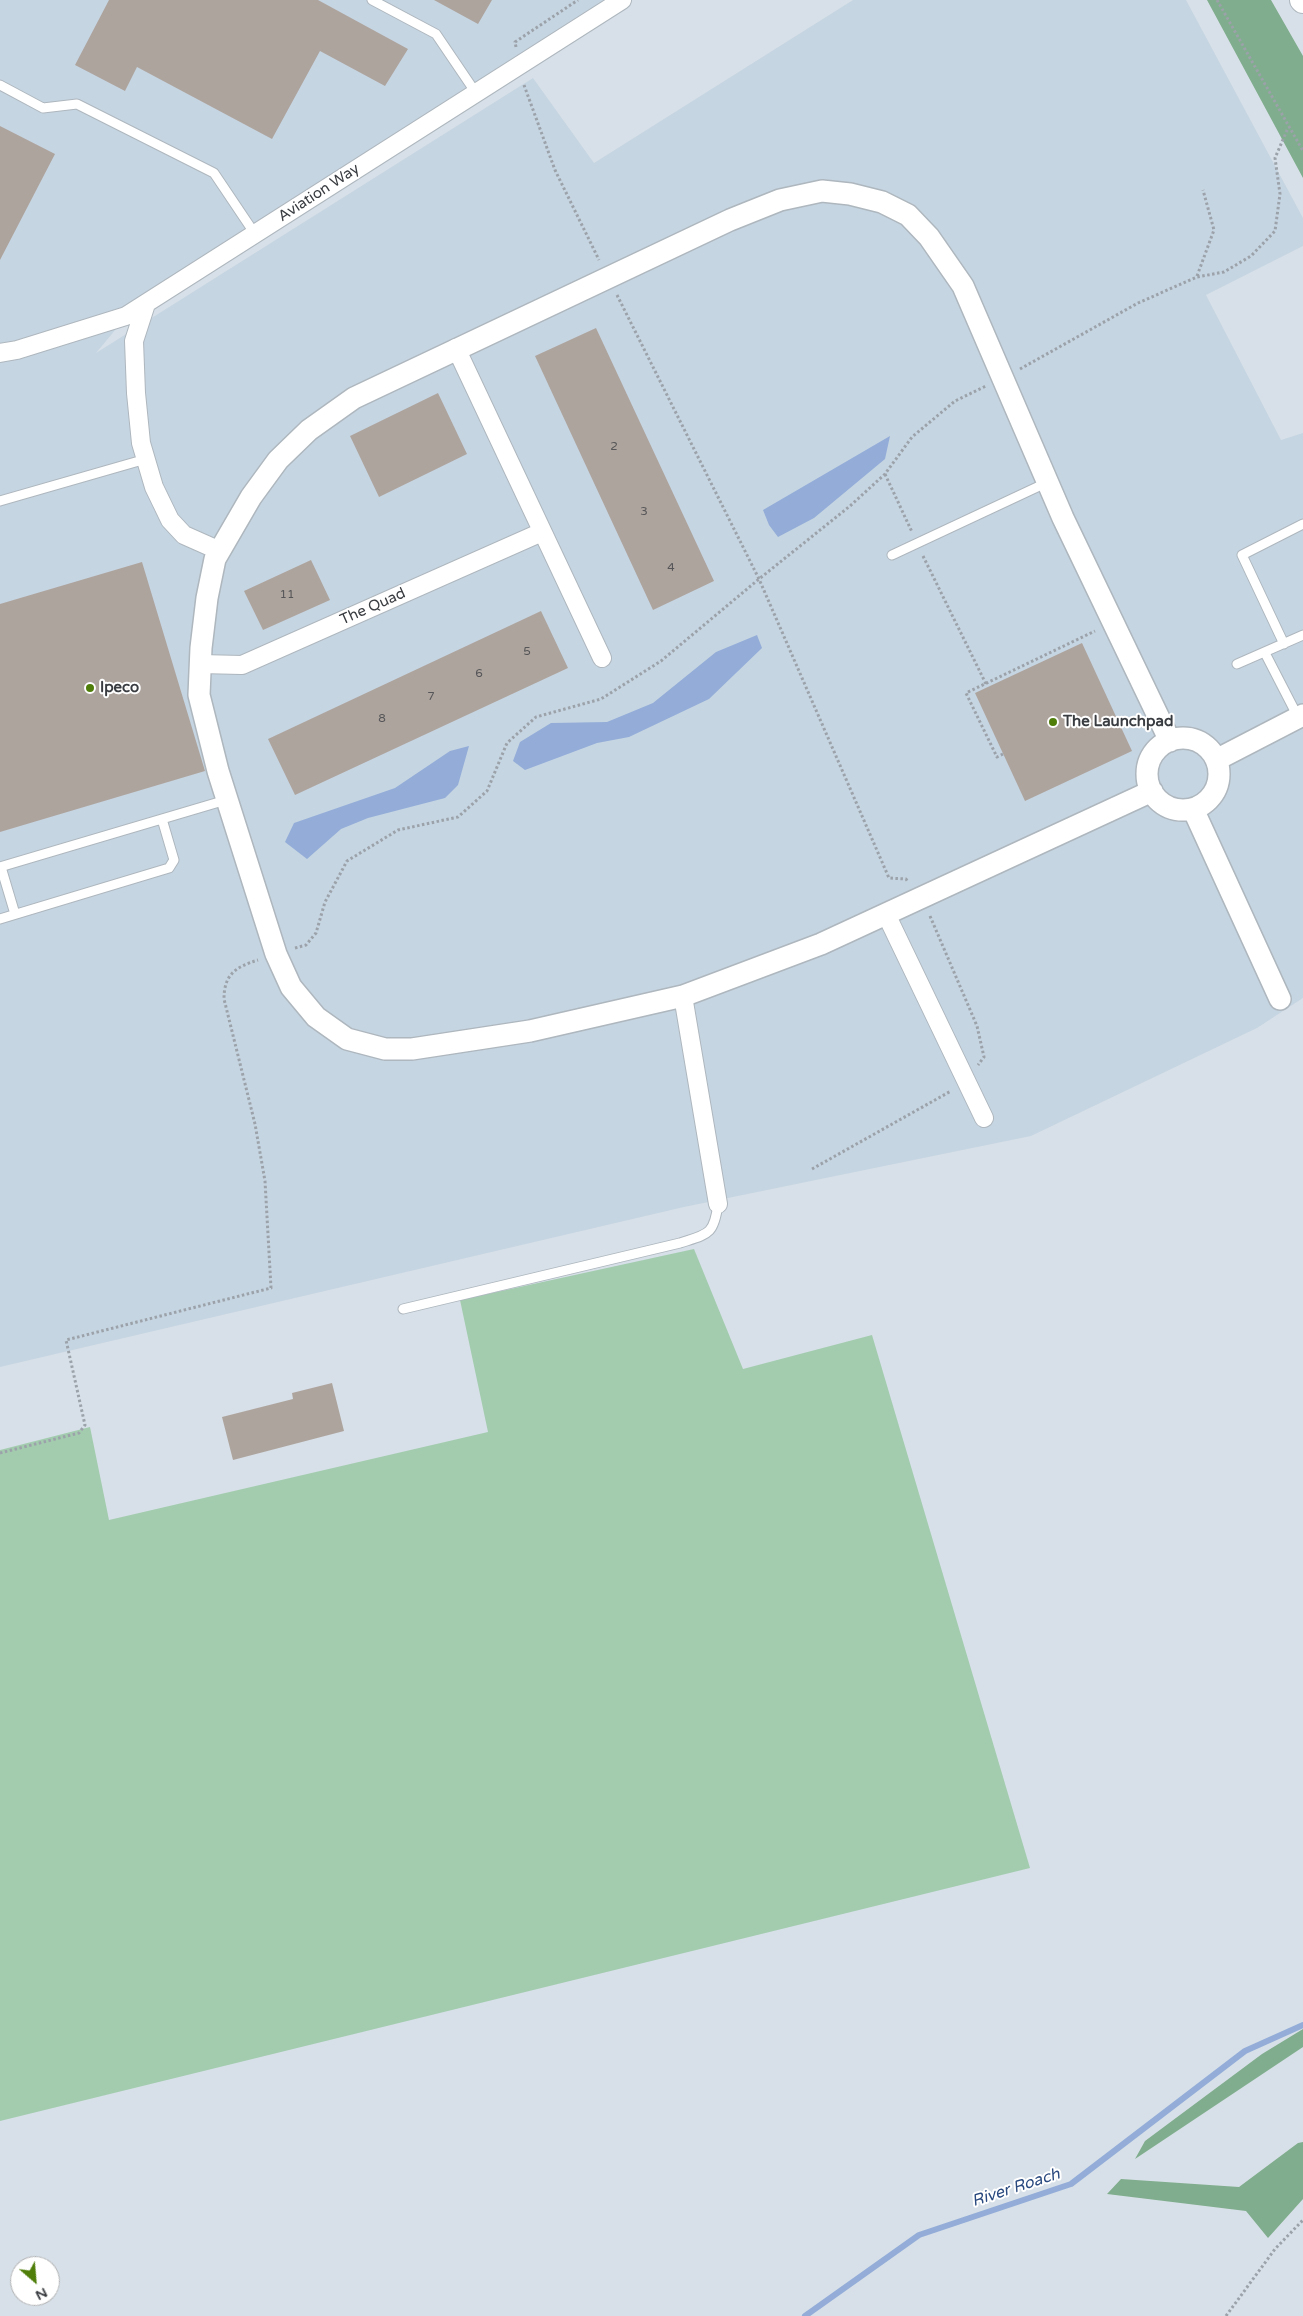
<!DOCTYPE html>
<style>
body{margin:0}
#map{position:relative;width:1303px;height:2316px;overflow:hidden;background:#d7e0e8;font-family:"Varela Round",sans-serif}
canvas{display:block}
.north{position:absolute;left:10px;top:2256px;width:50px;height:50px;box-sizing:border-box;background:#fff;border:1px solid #b0b1b3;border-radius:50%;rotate:153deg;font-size:14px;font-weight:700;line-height:20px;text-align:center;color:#393c40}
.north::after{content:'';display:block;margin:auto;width:18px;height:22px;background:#4f7e0a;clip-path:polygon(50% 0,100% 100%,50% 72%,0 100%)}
</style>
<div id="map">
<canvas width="1303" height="2316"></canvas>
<div class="north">N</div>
</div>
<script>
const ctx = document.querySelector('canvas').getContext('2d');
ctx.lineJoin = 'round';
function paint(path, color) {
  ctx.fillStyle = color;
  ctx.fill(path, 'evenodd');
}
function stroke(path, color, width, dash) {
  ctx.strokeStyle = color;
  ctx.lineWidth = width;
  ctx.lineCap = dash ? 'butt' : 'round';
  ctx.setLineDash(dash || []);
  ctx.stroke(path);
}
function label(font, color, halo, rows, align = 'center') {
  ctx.font = font + ' "Varela Round",sans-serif';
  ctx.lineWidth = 4;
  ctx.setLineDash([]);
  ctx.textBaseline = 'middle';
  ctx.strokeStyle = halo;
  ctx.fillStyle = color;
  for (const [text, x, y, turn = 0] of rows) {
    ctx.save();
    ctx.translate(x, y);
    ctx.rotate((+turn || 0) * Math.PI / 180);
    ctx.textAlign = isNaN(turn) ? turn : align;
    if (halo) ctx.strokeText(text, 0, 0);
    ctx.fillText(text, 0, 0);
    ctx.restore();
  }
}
const built = new Path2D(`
 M 0,0 L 622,0 L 127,316 L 96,353 L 533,78 L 594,163 L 853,0 L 1186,0 L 1303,218 L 1303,246 L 1206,295 L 1281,440 L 1303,433 L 1303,998 L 1257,1028 L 1031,1136 L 684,1207 L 0,1367 Z`);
const green = new Path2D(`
 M 694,1249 L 743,1369 L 872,1335 L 1030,1868 L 0,2121 L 0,1450 L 90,1427 L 109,1520 L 488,1432 L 460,1300 Z`);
const forest = new Path2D(`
 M 1207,0 L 1271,0 L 1303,56 L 1303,178 Z
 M 1303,2029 L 1303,2047 L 1135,2159 L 1145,2141 L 1262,2054 Z
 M 1303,2142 L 1303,2199 L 1268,2238 L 1246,2211 L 1107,2194 L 1121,2179 L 1239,2187 L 1298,2143 Z`);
const water = new Path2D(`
 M 890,436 L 885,459 L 814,518 L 778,537 L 769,525 L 763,510 Z
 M 757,635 L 762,648 L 709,699 L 629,737 L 597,743 L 525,770 L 513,761 L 520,742 L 551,723 L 607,722 L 653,703 L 716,652 Z
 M 469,746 L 458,785 L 445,798 L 368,818 L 341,829 L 307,859 L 285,842 L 294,823 L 395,788 L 450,751 Z`);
const stream = new Path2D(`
 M 805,2316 L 919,2235 L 1071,2184 L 1245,2051 L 1303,2025`);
const building = new Path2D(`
 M 109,0 L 318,0 L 408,49 L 385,86 L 320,51 L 272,139 L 137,67 L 125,91 L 75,65 Z
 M 434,0 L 492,0 L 478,24 Z
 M 0,126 L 55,154 L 0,260 Z
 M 596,328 L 714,581 L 653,610 L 535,356 Z
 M 438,393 L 467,454 L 379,497 L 350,436 Z
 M 311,560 L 330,600 L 263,630 L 244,591 Z
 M 142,562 L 205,771 L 0,832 L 0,604 Z
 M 541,611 L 568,668 L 295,795 L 268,739 Z
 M 1082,643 L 1132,751 L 1025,801 L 975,693 Z
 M 332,1383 L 344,1431 L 233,1460 L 222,1417 L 293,1399 L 292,1393 Z`);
const path = new Path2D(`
 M 1217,0 L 1303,151
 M 516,47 L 515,42 L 578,0
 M 524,85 L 555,170 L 599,260
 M 1197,276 L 1214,230 L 1203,190
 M 617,295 L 759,579 L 889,878 L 906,879 L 908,882
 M 1020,369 L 1138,303 L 1197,277 L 1224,272 L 1251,256 L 1275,231 L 1280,194 L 1275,158 L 1288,128
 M 885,474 L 912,532
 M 923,556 L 986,684
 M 1003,754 L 997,757 L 966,693 L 1095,631
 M 930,916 L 977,1026 L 984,1057 L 978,1065
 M 295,948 L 306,945 L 316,933 L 325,902 L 347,861 L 398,830 L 458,817 L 487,791 L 507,743 L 536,717 L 601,699 L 661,661 L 759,579 L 850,506 L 885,474 L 912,437 L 955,401 L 986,386
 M 812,1169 L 951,1091
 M 0,1453 L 79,1433 L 85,1425 L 66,1340 L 271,1288 L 265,1181 L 255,1124 L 224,999 C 224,975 235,967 258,960
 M 1226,2316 L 1275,2249 L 1303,2220`);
const service = new Path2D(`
 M 372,0 L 436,34 L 476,93
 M 0,85 L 43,108 L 77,104 L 214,173 L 255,234
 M 0,501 L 146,459
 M 892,555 L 1048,482
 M 1284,644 L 1242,555 L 1303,524
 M 1265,653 L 1298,717
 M 1237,664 L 1303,635
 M 0,867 L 226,800
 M 1,867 L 15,914
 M 0,919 L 169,868 L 174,860 L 162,819
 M 403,1309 L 680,1243 C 708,1234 714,1235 718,1204`);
const minor = new Path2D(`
 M 146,304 L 134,341 L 136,393 L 141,443 L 154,487 L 170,520 L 184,535 L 220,551
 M 456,348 L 602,658
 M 0,353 L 17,350 L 126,316 L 622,0
 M 200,664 L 242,665 L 542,532
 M 886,914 L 984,1118
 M 683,996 L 718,1204`);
const tertiary = new Path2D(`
 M1147 774a36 36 0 1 1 72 0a36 36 0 1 1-72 0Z
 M 1216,760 L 1303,715
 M 1152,791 L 821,944 L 683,996 L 530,1031 L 412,1049 L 385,1049 L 347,1039 L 316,1017 L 291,987 L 276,954 L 218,771 L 199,695 L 201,648 L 207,598 L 215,559 L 251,497 L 278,460 L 309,430 L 354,398 L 730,220 L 780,200 L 822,191 L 850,194 L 882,202 L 908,215 L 929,237 L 963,286 L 1063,518 L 1170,741
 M 1193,809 L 1280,999`);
const secondary = new Path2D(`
 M 1302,0 L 1303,1`);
const markers = [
 [90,688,5,"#4f7e0a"],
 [1053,722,5,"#4f7e0a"]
];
const numberNames = [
 ["2",614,447],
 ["3",644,512],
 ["4",671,568],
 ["11",287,595],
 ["5",527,652],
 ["6",479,674],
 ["7",431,697],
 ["8",382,719]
];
const streetNames = [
 ["Aviation Way",319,193,-33],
 ["The Quad",373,607,-24]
];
const poiNames = [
 ["Ipeco",100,688],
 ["The Launchpad",1063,722]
];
const waterNames = [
 ["River Roach",1016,2188,-18]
];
paint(built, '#c6d5e2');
paint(green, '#a3ccaf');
paint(forest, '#80ad8d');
paint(water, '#93add8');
stroke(stream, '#93add8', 6);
paint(building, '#aea49e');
stroke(service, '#aeb7be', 11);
stroke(minor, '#aeb7be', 20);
stroke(tertiary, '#aeb7be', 24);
stroke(secondary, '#aeb7be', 26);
stroke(path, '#9ca2a9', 3, [2.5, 2.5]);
stroke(service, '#fff', 9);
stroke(minor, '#fff', 18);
stroke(tertiary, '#fff', 21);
stroke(secondary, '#fff', 24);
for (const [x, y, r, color] of markers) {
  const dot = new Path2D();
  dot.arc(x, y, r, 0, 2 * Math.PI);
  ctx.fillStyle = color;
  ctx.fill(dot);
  stroke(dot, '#fff', 2);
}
label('12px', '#565658', null, numberNames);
label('15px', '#393c40', '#fff', streetNames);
label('bold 15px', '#393c40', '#fff', poiNames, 'left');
label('italic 16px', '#29497f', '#fff', waterNames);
</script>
